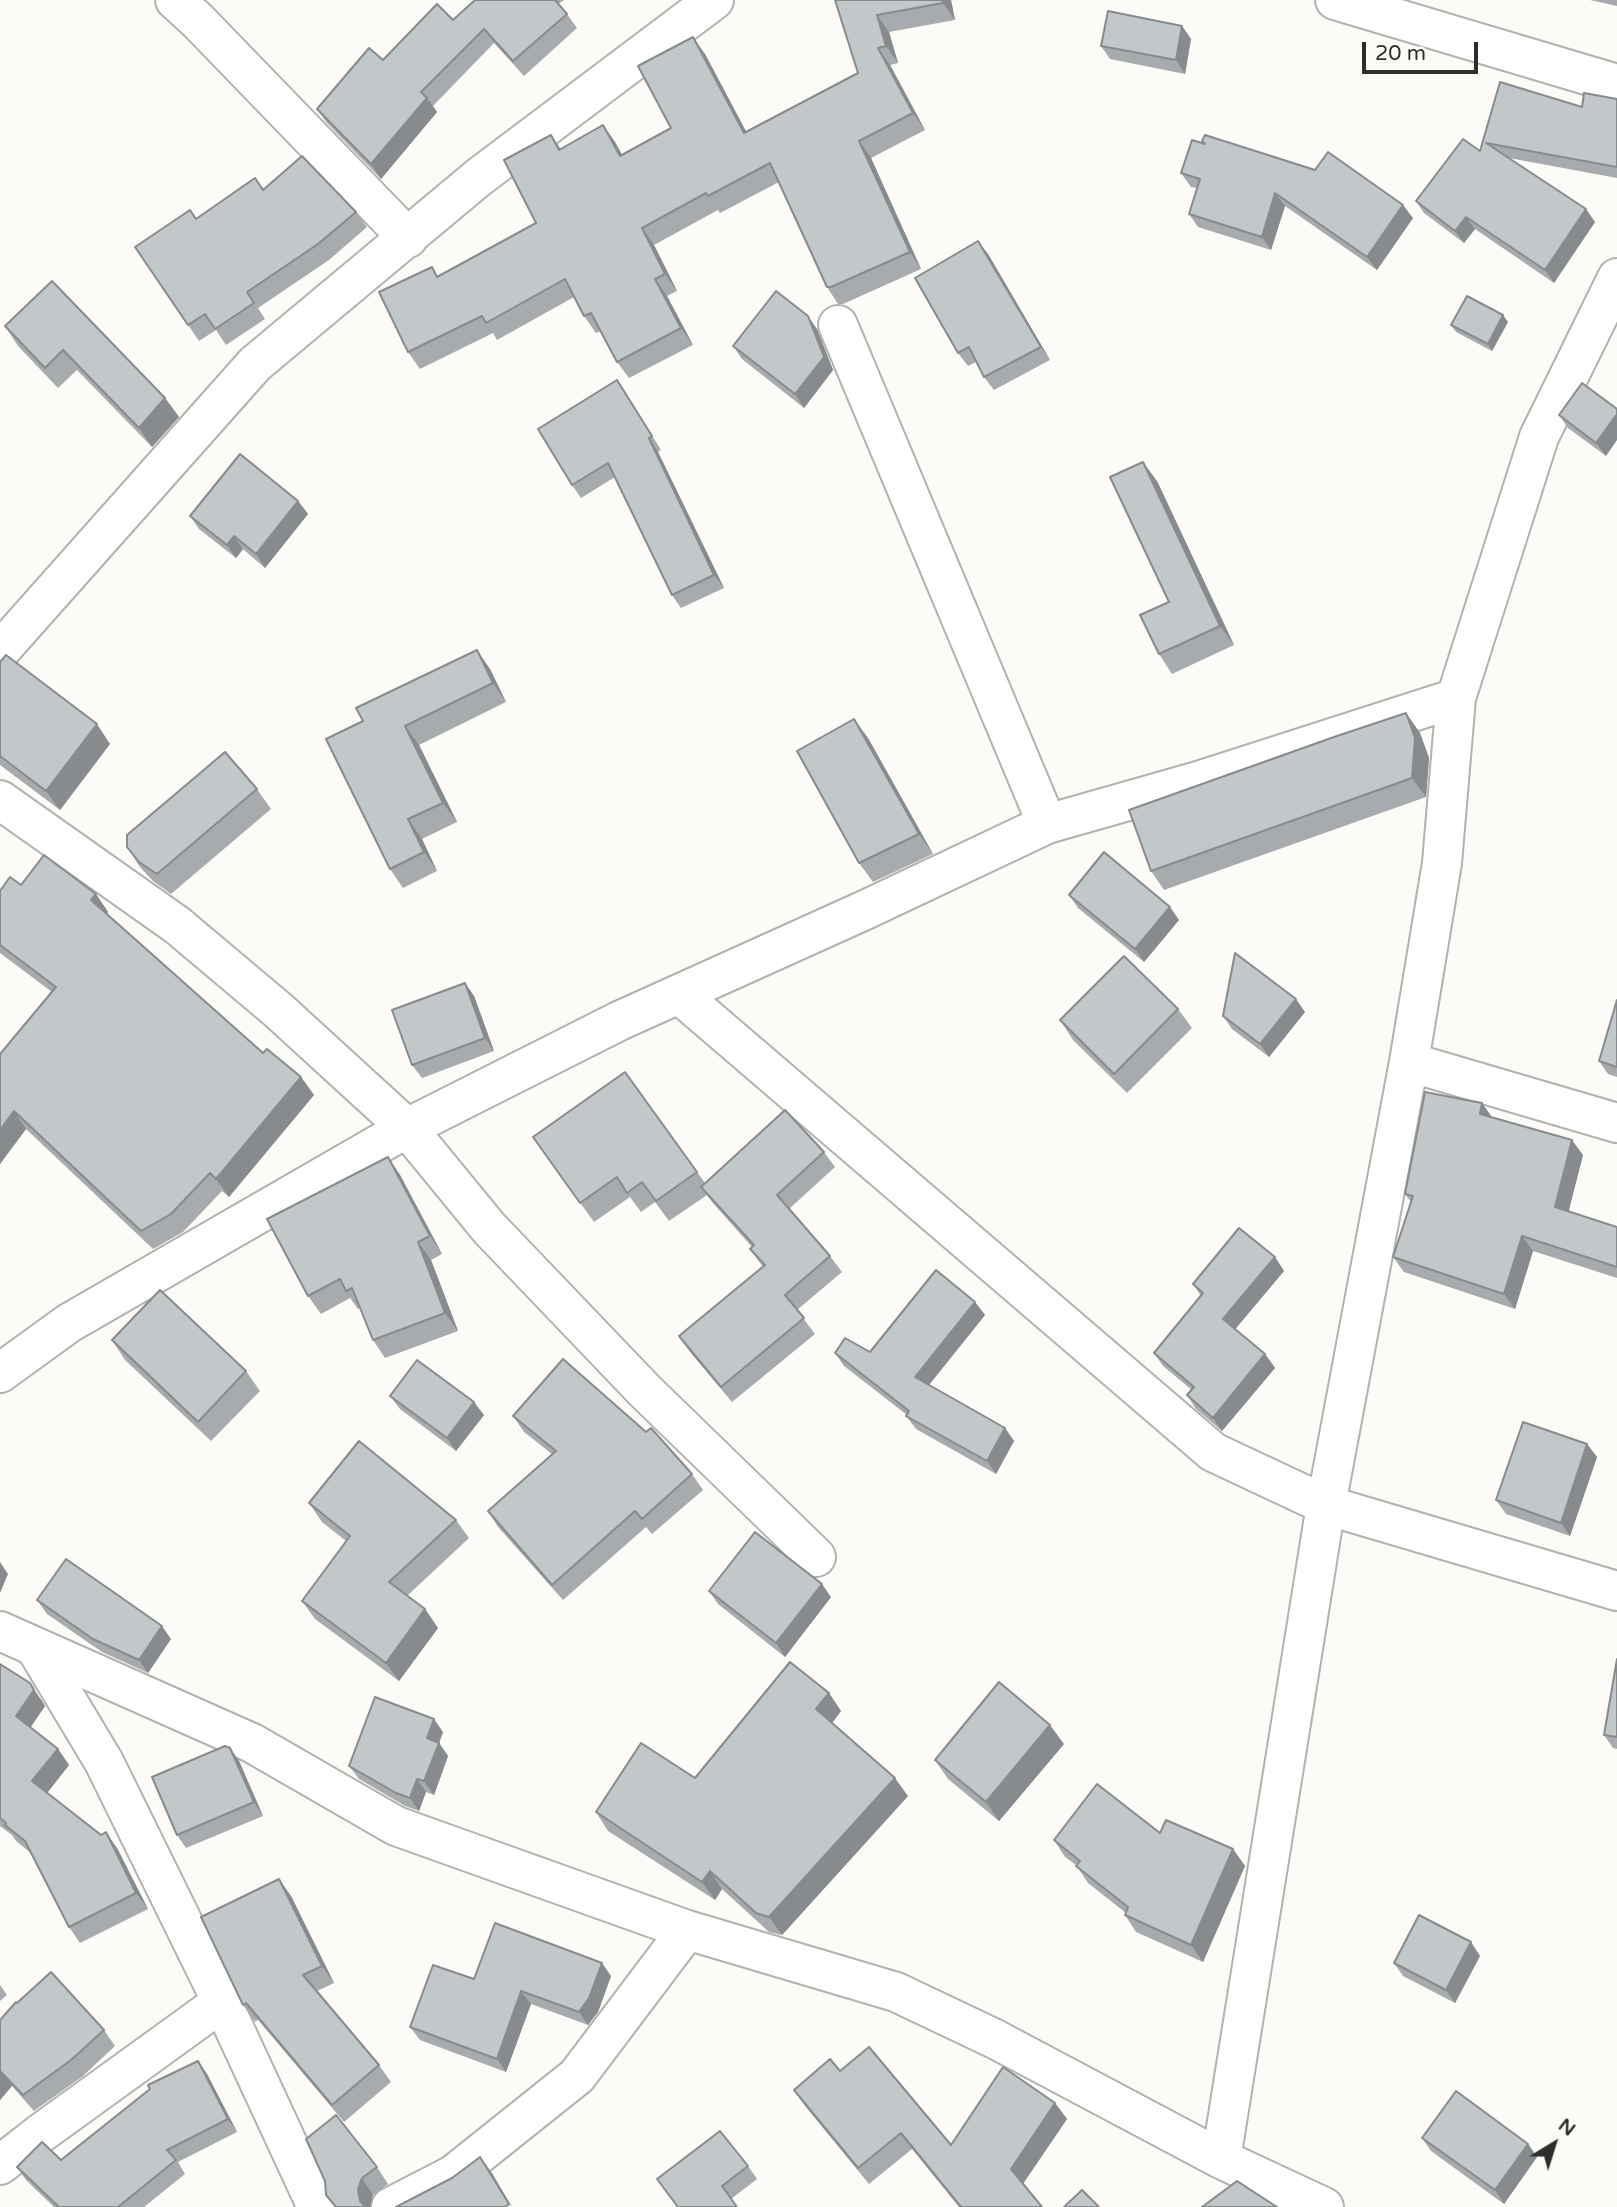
<!DOCTYPE html>
<style>
body{margin:0}
#map{position:relative;width:1617px;height:2207px;overflow:hidden;background:#fdfbf7;font-family:"Varela Round",sans-serif}
canvas{display:block}
.north{position:absolute;left:1519px;top:2109px;width:70px;height:70px;-webkit-text-stroke:5px #fdfbf7;paint-order:stroke;rotate:38deg;font-size:19px;font-weight:700;line-height:28px;text-align:center;color:#2e2d2c}
.north::after{content:'';display:block;margin:auto;width:24px;height:32px;background:#2e2d2c;clip-path:polygon(50% 0,100% 100%,50% 72%,0 100%)}
.scale{position:absolute;left:1362px;top:42px;width:116px;height:32px;box-sizing:border-box;border:4px solid #2e2d2c;border-top:0;padding-left:9px;font-size:21px;line-height:24px;white-space:nowrap;color:#2e2d2c;-webkit-text-stroke:5px #fdfbf7;paint-order:stroke}
</style>
<div id="map">
<canvas width="1617" height="2207"></canvas>
<div class="north">N</div>
<div class="scale">20 m</div>
</div>
<script>
const ctx = document.querySelector('canvas').getContext('2d');
ctx.lineJoin = 'round';
function stroke(path, color, width, dash) {
  ctx.strokeStyle = color;
  ctx.lineWidth = width;
  ctx.lineCap = dash ? 'butt' : 'round';
  ctx.setLineDash(dash || []);
  ctx.stroke(path);
}
function paint(path, color) {
  ctx.fillStyle = color;
  ctx.fill(path, 'evenodd');
}
const minor = new Path2D(`
 M 175,0 L 198,21 L 408,238
 M 1335,0 L 1617,84
 M 838,325 L 1047,824
 M 0,651 L 255,364 L 479,177 L 714,0
 M 1456,698 L 1539,437 L 1617,278
 M 0,800 L 177,925 L 278,1010 L 407,1128 L 489,1228 L 644,1390 L 816,1557
 M 679,994 L 1213,1452 L 1326,1505 L 1617,1591
 M 1409,1062 L 1617,1123
 M 0,1373 L 69,1323 L 407,1128 L 619,1021 L 865,910 L 1047,824 L 1198,781 L 1456,698 L 1442,863 L 1409,1062 L 1326,1505 L 1221,2159
 M 0,1631 L 252,1743 L 396,1826 L 687,1930 L 896,1992 L 995,2039 L 1221,2159 L 1324,2207
 M 35,1647 L 104,1762 L 222,2002 L 317,2207
 M 0,2165 L 41,2133 L 222,2002
 M 391,2207 L 453,2175 L 577,2076 L 687,1930`);
const wall = new Path2D(`
 M 475,0 L 564,0 L 558,4 L 567,14 L 577,28 L 524,76 L 494,43 L 433,106 L 437,112 L 381,179 L 327,123 L 317,109 L 383,60 L 453,20 Z
 M 835,0 L 951,0 L 955,20 L 889,32 L 898,63 L 890,65 L 925,130 L 871,158 L 921,269 L 843,304 L 838,304 L 827,287 L 779,182 L 720,213 L 718,210 L 654,245 L 677,291 L 667,296 L 693,345 L 629,378 L 617,362 L 601,331 L 596,333 L 584,316 L 574,297 L 497,340 L 493,333 L 420,369 L 408,352 L 439,276 L 536,223 L 551,135 L 561,149 L 603,125 L 615,142 L 622,155 L 671,128 L 705,54 L 746,132 L 858,73 Z
 M 1590,0 L 1617,0 L 1617,6 Z
 M 1182,26 L 1191,39 L 1185,74 L 1110,59 L 1101,46 Z
 M 1500,82 L 1582,107 L 1617,99 L 1617,178 L 1509,158 L 1595,222 L 1554,283 L 1475,229 L 1464,243 L 1424,213 L 1416,201 L 1480,151 Z
 M 1181,173 L 1413,218 L 1377,270 L 1285,206 L 1271,250 L 1198,227 L 1189,214 L 1197,188 L 1191,187 Z
 M 263,190 L 356,212 L 367,227 L 329,260 L 258,308 L 265,319 L 226,345 L 216,330 L 199,341 L 135,247 L 196,219 Z
 M 988,254 L 1050,360 L 994,390 L 984,377 L 976,362 L 968,366 L 958,353 Z
 M 52,281 L 165,398 L 179,417 L 152,447 L 77,370 L 58,388 L 18,346 L 5,326 Z
 M 1508,322 L 1492,351 L 1456,332 L 1451,325 Z
 M 817,329 L 833,370 L 804,408 L 742,359 L 733,346 Z
 M 1582,383 L 1606,456 L 1568,428 L 1559,415 Z
 M 626,394 L 661,450 L 658,452 L 724,588 L 681,608 L 672,595 L 615,477 L 581,498 L 572,485 Z
 M 1157,481 L 1234,645 L 1172,674 L 1159,654 L 1169,602 Z
 M 298,501 L 308,514 L 265,568 L 243,549 L 236,558 L 199,529 L 190,516 Z
 M 0,662 L 110,744 L 60,810 L 0,765 Z
 M 490,669 L 506,702 L 419,745 L 457,822 L 422,839 L 437,871 L 403,888 L 390,869 L 326,739 Z
 M 1406,713 L 1420,733 L 1429,758 L 1426,797 L 1164,890 L 1151,871 Z
 M 868,738 L 933,854 L 873,882 L 859,863 Z
 M 257,789 L 271,809 L 171,894 L 153,881 L 140,867 L 127,847 Z
 M 21,885 L 96,894 L 108,912 L 107,914 L 263,1053 L 301,1077 L 314,1095 L 229,1197 L 222,1191 L 183,1232 L 153,1249 L 26,1129 L 0,1164 L 0,1054 L 52,992 L 0,953 L 0,891 Z
 M 1069,895 L 1179,920 L 1144,962 L 1078,908 Z
 M 465,983 L 474,996 L 494,1051 L 422,1078 L 412,1065 Z
 M 1617,1000 L 1617,1077 L 1608,1074 L 1599,1061 Z
 M 1178,1009 L 1192,1028 L 1127,1093 L 1073,1040 L 1060,1020 Z
 M 1305,1012 L 1269,1057 L 1232,1029 L 1223,1016 Z
 M 625,1072 L 705,1183 L 824,1152 L 835,1167 L 789,1209 L 830,1256 L 842,1272 L 797,1310 L 815,1334 L 732,1402 L 690,1352 L 679,1336 L 763,1267 L 750,1249 L 752,1247 L 712,1202 L 707,1195 L 669,1221 L 655,1202 L 641,1212 L 630,1197 L 594,1222 L 533,1137 Z
 M 1482,1103 L 1492,1117 L 1583,1155 L 1568,1211 L 1617,1227 L 1617,1278 L 1533,1251 L 1515,1309 L 1404,1272 L 1393,1257 L 1411,1202 L 1405,1194 Z
 M 388,1157 L 400,1175 L 442,1254 L 431,1260 L 458,1331 L 385,1358 L 373,1340 L 360,1308 L 358,1309 L 350,1298 L 321,1314 L 308,1296 Z
 M 1275,1257 L 1284,1271 L 1235,1329 L 1265,1354 L 1275,1368 L 1222,1431 L 1196,1409 L 1187,1395 L 1192,1390 L 1163,1366 L 1154,1353 L 1201,1296 L 1193,1284 Z
 M 975,1302 L 985,1315 L 929,1385 L 1005,1428 L 1014,1441 L 996,1474 L 916,1429 L 906,1416 L 907,1415 L 844,1366 L 835,1353 L 870,1352 Z
 M 112,1340 L 246,1371 L 260,1391 L 211,1441 L 125,1360 Z
 M 390,1396 L 484,1415 L 456,1451 L 400,1409 Z
 M 513,1416 L 692,1474 L 703,1490 L 652,1534 L 646,1527 L 563,1600 L 498,1527 L 488,1511 L 552,1454 L 524,1432 Z
 M 1587,1444 L 1597,1457 L 1570,1536 L 1506,1514 L 1496,1500 Z
 M 309,1503 L 456,1520 L 469,1538 L 407,1596 L 425,1609 L 438,1628 L 399,1681 L 315,1619 L 302,1601 L 346,1541 L 322,1522 Z
 M 709,1591 L 831,1597 L 785,1657 L 718,1604 Z
 M 37,1600 L 171,1639 L 148,1673 L 102,1652 L 47,1614 Z
 M 1617,1659 L 1617,1749 L 1613,1748 L 1604,1735 Z
 M 0,1664 L 41,1699 L 45,1706 L 31,1727 L 58,1749 L 69,1765 L 47,1793 L 117,1848 L 148,1909 L 80,1943 L 69,1927 L 31,1853 L 16,1841 L 12,1835 L 0,1826 Z
 M 829,1693 L 841,1711 L 832,1723 L 908,1796 L 782,1935 L 769,1932 L 722,1889 L 715,1900 L 608,1831 L 596,1812 L 695,1778 Z
 M 443,1732 L 439,1743 L 448,1756 L 434,1795 L 426,1792 L 419,1811 L 405,1806 L 359,1779 L 349,1766 Z
 M 1064,1744 L 999,1821 L 948,1779 L 935,1760 Z
 M 230,1748 L 239,1761 L 263,1816 L 186,1848 L 177,1835 Z
 M 1160,1833 L 1233,1849 L 1245,1866 L 1203,1962 L 1136,1932 L 1125,1915 L 1126,1913 L 1088,1883 L 1076,1865 L 1065,1857 L 1054,1840 Z
 M 291,1896 L 334,1983 L 317,1991 L 379,2065 L 391,2082 L 344,2122 L 258,2020 L 255,2022 L 243,2005 Z
 M 1480,1956 L 1455,2003 L 1403,1976 L 1394,1963 Z
 M 611,1976 L 598,2012 L 588,2025 L 531,2004 L 506,2072 L 420,2040 L 410,2027 L 474,1979 Z
 M 0,1985 L 7,1995 L 0,2001 Z
 M 17,2003 L 104,2030 L 115,2046 L 83,2076 L 34,2111 L 12,2086 L 0,2100 L 0,2020 Z
 M 198,2061 L 207,2074 L 237,2132 L 178,2162 L 185,2174 L 144,2207 L 54,2207 L 26,2180 L 17,2167 L 61,2160 Z
 M 840,2071 L 951,2145 L 1055,2103 L 1067,2119 L 1023,2184 L 1042,2207 L 959,2207 L 912,2149 L 869,2184 L 805,2106 L 794,2090 Z
 M 1422,2138 L 1528,2144 L 1537,2157 L 1504,2204 L 1431,2151 Z
 M 748,2166 L 757,2179 L 731,2199 L 737,2207 L 678,2207 L 657,2179 Z
 M 377,2167 L 388,2184 L 373,2195 L 370,2207 L 335,2207 L 326,2195 Z`);
const shadedWall = new Path2D(`
 M 942,0 L 951,0 L 955,20 L 943,3 Z
 M 877,15 L 889,32 L 898,63 L 886,46 Z
 M 1182,26 L 1191,39 L 1185,74 L 1176,60 Z
 M 693,37 L 705,54 L 756,150 L 744,133 Z
 M 878,48 L 890,65 L 925,130 L 913,113 Z
 M 427,98 L 437,112 L 381,179 L 371,164 Z
 M 603,125 L 615,142 L 632,173 L 620,156 Z
 M 859,141 L 871,158 L 921,269 L 910,252 Z
 M 1275,193 L 1285,206 L 1271,250 L 1262,237 Z
 M 1403,205 L 1413,218 L 1377,270 L 1367,257 Z
 M 1586,209 L 1595,222 L 1554,283 L 1545,270 Z
 M 1466,217 L 1475,229 L 1464,243 L 1455,231 Z
 M 642,228 L 654,245 L 677,291 L 665,274 Z
 M 978,241 L 988,254 L 1050,360 L 1041,347 Z
 M 655,279 L 667,296 L 693,345 L 681,328 Z
 M 1503,315 L 1508,322 L 1492,351 L 1488,344 Z
 M 808,316 L 817,329 L 833,370 L 804,408 L 795,394 Z
 M 165,398 L 179,417 L 152,447 L 139,428 Z
 M 1617,414 L 1617,440 L 1606,456 L 1596,443 Z
 M 649,438 L 658,452 L 724,588 L 714,575 Z
 M 1143,462 L 1157,481 L 1234,645 L 1220,626 Z
 M 298,501 L 308,514 L 265,568 L 256,554 Z
 M 234,536 L 243,549 L 236,558 L 227,545 Z
 M 477,650 L 490,669 L 506,702 L 493,683 Z
 M 1406,713 L 1420,733 L 1429,758 L 1426,797 L 1412,778 Z
 M 854,719 L 868,738 L 933,854 L 919,834 Z
 M 97,724 L 110,744 L 60,810 L 46,791 Z
 M 405,726 L 419,745 L 457,822 L 443,803 Z
 M 408,819 L 422,839 L 437,871 L 424,852 Z
 M 96,894 L 108,912 L 104,918 L 91,900 Z
 M 1170,907 L 1179,920 L 1144,962 L 1135,949 Z
 M 465,983 L 474,996 L 494,1051 L 485,1038 Z
 M 1296,999 L 1305,1012 L 1269,1057 L 1260,1044 Z
 M 301,1077 L 314,1095 L 229,1197 L 216,1179 Z
 M 1482,1103 L 1493,1119 L 1480,1114 Z
 M 14,1111 L 26,1129 L 0,1164 L 0,1130 Z
 M 1572,1140 L 1583,1155 L 1566,1222 L 1555,1207 Z
 M 388,1157 L 400,1175 L 442,1254 L 430,1236 Z
 M 1522,1236 L 1533,1251 L 1515,1309 L 1504,1294 Z
 M 418,1242 L 431,1260 L 458,1331 L 445,1313 Z
 M 1275,1257 L 1284,1271 L 1232,1333 L 1223,1319 Z
 M 975,1302 L 985,1315 L 924,1391 L 915,1377 Z
 M 1265,1354 L 1275,1368 L 1222,1431 L 1213,1418 Z
 M 474,1402 L 484,1415 L 456,1451 L 447,1438 Z
 M 1005,1428 L 1014,1441 L 996,1474 L 987,1461 Z
 M 1587,1444 L 1597,1457 L 1570,1536 L 1561,1523 Z
 M 0,1562 L 8,1574 L 0,1593 Z
 M 822,1584 L 831,1597 L 785,1657 L 776,1643 Z
 M 425,1609 L 438,1628 L 399,1681 L 386,1663 Z
 M 162,1626 L 171,1639 L 148,1673 L 139,1660 Z
 M 30,1683 L 45,1706 L 27,1732 L 16,1716 Z
 M 829,1693 L 841,1711 L 829,1727 L 816,1709 Z
 M 434,1719 L 443,1732 L 439,1743 L 448,1756 L 434,1795 L 424,1781 L 427,1738 Z
 M 1050,1725 L 1064,1744 L 999,1821 L 986,1802 Z
 M 230,1748 L 239,1761 L 263,1816 L 254,1802 Z
 M 58,1749 L 69,1765 L 44,1797 L 32,1781 Z
 M 895,1778 L 908,1796 L 782,1935 L 769,1917 Z
 M 417,1779 L 426,1792 L 419,1811 L 410,1798 Z
 M 106,1832 L 117,1848 L 148,1909 L 136,1893 Z
 M 1233,1849 L 1245,1866 L 1203,1962 L 1191,1945 Z
 M 710,1871 L 722,1889 L 715,1900 L 702,1882 Z
 M 279,1879 L 291,1896 L 334,1983 L 322,1966 Z
 M 1471,1942 L 1480,1956 L 1455,2003 L 1446,1990 Z
 M 602,1963 L 611,1976 L 598,2012 L 588,2025 L 579,2012 Z
 M 521,1991 L 531,2004 L 506,2072 L 497,2059 Z
 M 198,2061 L 207,2074 L 237,2132 L 228,2119 Z
 M 0,2070 L 12,2086 L 0,2100 Z
 M 1055,2103 L 1067,2119 L 1022,2185 L 1011,2169 Z
 M 1528,2144 L 1537,2157 L 1504,2204 L 1495,2190 Z
 M 480,2157 L 492,2173 L 512,2207 L 509,2204 Z
 M 362,2178 L 373,2195 L 370,2207 L 365,2207 L 360,2201 L 358,2189 Z`);
const building = new Path2D(`
 M 475,0 L 555,0 L 567,14 L 513,61 L 484,29 L 421,92 L 427,98 L 371,164 L 317,109 L 369,48 L 383,60 L 437,4 L 453,20 Z
 M 835,0 L 942,0 L 943,3 L 877,15 L 886,46 L 878,48 L 913,113 L 859,141 L 910,252 L 831,287 L 827,287 L 770,163 L 708,196 L 706,193 L 642,228 L 665,274 L 655,279 L 681,328 L 617,362 L 591,313 L 584,316 L 565,279 L 486,323 L 482,316 L 408,352 L 379,292 L 432,267 L 437,277 L 536,223 L 504,160 L 551,135 L 559,150 L 603,125 L 620,156 L 671,128 L 638,66 L 693,37 L 744,133 L 858,73 Z
 M 1108,11 L 1182,26 L 1176,60 L 1101,46 Z
 M 1500,82 L 1582,107 L 1584,93 L 1617,99 L 1617,167 L 1486,143 L 1586,209 L 1545,270 L 1466,217 L 1455,231 L 1416,201 L 1463,139 L 1480,151 Z
 M 1205,135 L 1315,170 L 1328,152 L 1403,205 L 1367,257 L 1275,193 L 1262,237 L 1189,214 L 1200,179 L 1181,173 L 1192,140 L 1205,144 L 1202,141 Z
 M 302,156 L 356,212 L 318,244 L 247,292 L 254,303 L 215,329 L 205,314 L 188,325 L 135,247 L 190,210 L 196,219 L 255,178 L 263,190 Z
 M 978,241 L 1041,347 L 984,377 L 969,347 L 958,353 L 915,278 Z
 M 52,281 L 165,398 L 139,428 L 63,350 L 45,368 L 5,326 Z
 M 776,291 L 808,316 L 824,357 L 795,394 L 733,346 Z
 M 1467,296 L 1503,315 L 1488,344 L 1451,325 Z
 M 617,380 L 652,436 L 649,438 L 714,575 L 672,595 L 608,463 L 572,485 L 538,429 Z
 M 1582,383 L 1617,409 L 1617,414 L 1596,443 L 1559,415 Z
 M 240,454 L 298,501 L 256,554 L 234,536 L 227,545 L 190,516 Z
 M 1143,462 L 1220,626 L 1159,654 L 1140,615 L 1169,602 L 1110,477 Z
 M 477,650 L 493,683 L 405,726 L 443,803 L 408,819 L 424,852 L 390,869 L 326,739 L 363,721 L 356,708 Z
 M 6,655 L 97,724 L 46,791 L 0,756 L 0,662 Z
 M 1406,713 L 1415,738 L 1412,778 L 1151,871 L 1129,810 L 1334,737 Z
 M 854,719 L 919,834 L 859,863 L 797,751 Z
 M 225,752 L 257,789 L 157,874 L 139,862 L 127,847 L 127,835 Z
 M 1104,852 L 1170,907 L 1135,949 L 1069,895 Z
 M 44,855 L 96,894 L 91,900 L 263,1053 L 267,1049 L 301,1077 L 216,1179 L 210,1173 L 171,1214 L 141,1231 L 14,1111 L 0,1130 L 0,1054 L 56,987 L 0,945 L 0,891 L 10,877 L 21,885 Z
 M 1235,953 L 1296,999 L 1260,1044 L 1223,1016 Z
 M 1124,956 L 1178,1009 L 1114,1074 L 1060,1020 Z
 M 465,983 L 485,1038 L 412,1065 L 392,1010 Z
 M 1617,1000 L 1617,1067 L 1599,1061 Z
 M 625,1072 L 697,1172 L 656,1201 L 642,1182 L 627,1193 L 617,1177 L 580,1203 L 533,1137 Z
 M 1425,1092 L 1482,1103 L 1480,1114 L 1572,1140 L 1555,1207 L 1617,1227 L 1617,1267 L 1522,1236 L 1504,1294 L 1393,1257 L 1413,1196 L 1405,1194 Z
 M 785,1110 L 824,1152 L 777,1195 L 830,1256 L 785,1295 L 804,1318 L 721,1387 L 679,1336 L 765,1265 L 750,1249 L 754,1245 L 701,1187 Z
 M 388,1157 L 430,1236 L 418,1242 L 445,1313 L 373,1340 L 352,1288 L 346,1291 L 340,1279 L 308,1296 L 267,1219 Z
 M 1239,1228 L 1275,1257 L 1223,1319 L 1265,1354 L 1213,1418 L 1187,1395 L 1194,1387 L 1154,1353 L 1203,1293 L 1193,1284 Z
 M 936,1270 L 975,1302 L 915,1377 L 1005,1428 L 987,1461 L 906,1416 L 909,1411 L 835,1353 L 845,1338 L 870,1352 Z
 M 160,1290 L 246,1371 L 198,1422 L 112,1340 Z
 M 563,1359 L 646,1432 L 651,1428 L 692,1474 L 642,1519 L 635,1511 L 552,1585 L 488,1511 L 556,1451 L 513,1416 Z
 M 417,1360 L 474,1402 L 447,1438 L 390,1396 Z
 M 1523,1422 L 1587,1444 L 1561,1523 L 1496,1500 Z
 M 359,1441 L 456,1520 L 389,1582 L 425,1609 L 386,1663 L 302,1601 L 350,1536 L 309,1503 Z
 M 755,1532 L 822,1584 L 776,1643 L 709,1591 Z
 M 66,1559 L 162,1626 L 139,1660 L 93,1639 L 37,1600 Z
 M 1617,1659 L 1617,1737 L 1604,1735 Z
 M 790,1662 L 829,1693 L 816,1709 L 895,1778 L 769,1917 L 756,1913 L 710,1871 L 702,1882 L 596,1812 L 641,1743 L 695,1778 Z
 M 0,1664 L 30,1683 L 34,1690 L 16,1716 L 58,1749 L 32,1781 L 101,1835 L 106,1832 L 136,1893 L 69,1927 L 25,1841 L 5,1825 L 6,1823 L 0,1818 Z
 M 999,1682 L 1050,1725 L 986,1802 L 935,1760 Z
 M 375,1697 L 434,1719 L 427,1738 L 439,1743 L 424,1781 L 417,1779 L 410,1798 L 396,1793 L 349,1766 Z
 M 225,1746 L 230,1748 L 254,1802 L 177,1835 L 152,1777 Z
 M 1097,1784 L 1160,1833 L 1166,1820 L 1233,1849 L 1191,1945 L 1125,1915 L 1128,1907 L 1076,1866 L 1080,1861 L 1054,1840 Z
 M 279,1879 L 322,1966 L 303,1975 L 379,2065 L 332,2105 L 246,2003 L 243,2005 L 201,1917 Z
 M 1419,1915 L 1471,1942 L 1446,1990 L 1394,1963 Z
 M 495,1923 L 602,1963 L 589,1998 L 579,2012 L 521,1991 L 497,2059 L 410,2027 L 433,1965 L 474,1979 Z
 M 51,1972 L 104,2030 L 71,2060 L 23,2095 L 0,2071 L 0,2020 L 16,2002 L 17,2003 Z
 M 869,2047 L 951,2145 L 1003,2067 L 1055,2103 L 1011,2169 L 1042,2207 L 961,2207 L 901,2133 L 858,2168 L 794,2090 L 830,2059 L 840,2071 Z
 M 198,2061 L 228,2119 L 167,2150 L 176,2160 L 118,2207 L 59,2207 L 17,2167 L 42,2142 L 61,2160 L 150,2089 L 148,2085 Z
 M 1456,2091 L 1528,2144 L 1495,2190 L 1422,2138 Z
 M 336,2115 L 377,2167 L 362,2178 L 358,2189 L 360,2201 L 366,2207 L 336,2207 L 326,2195 L 325,2181 L 306,2139 Z
 M 720,2131 L 748,2166 L 722,2186 L 737,2207 L 678,2207 L 657,2179 Z
 M 480,2157 L 509,2204 L 505,2207 L 396,2207 L 452,2178 Z
 M 1237,2181 L 1277,2207 L 1202,2207 Z
 M 1082,2190 L 1099,2207 L 1064,2207 Z`);
stroke(minor, '#b3b2ae', 42);
stroke(minor, '#fff', 38);
paint(wall, '#a7abad');
paint(shadedWall, '#888b8d');
paint(building, '#c2c7c9');
stroke(building, '#888b8d', 2);
</script>
